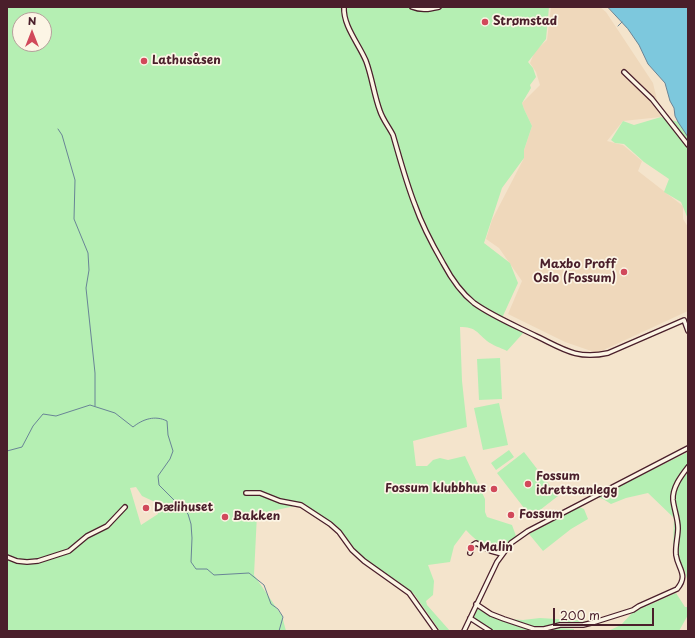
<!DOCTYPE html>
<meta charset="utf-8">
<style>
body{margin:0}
#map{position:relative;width:695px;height:638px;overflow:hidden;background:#f4e4cc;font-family:"Playpen Sans",sans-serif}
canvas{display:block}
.frame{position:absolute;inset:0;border:8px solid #4a1f2b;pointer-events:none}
.north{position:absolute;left:12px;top:12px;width:40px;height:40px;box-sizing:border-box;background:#fcf5e5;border:1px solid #b59f9b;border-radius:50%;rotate:0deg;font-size:11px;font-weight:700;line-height:16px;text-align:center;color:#4a1f2b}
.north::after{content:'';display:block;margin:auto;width:14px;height:18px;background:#d1495b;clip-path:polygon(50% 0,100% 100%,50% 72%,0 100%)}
.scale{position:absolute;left:553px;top:608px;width:101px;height:18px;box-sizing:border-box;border:2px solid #4a1f2b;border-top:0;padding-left:5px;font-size:12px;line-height:14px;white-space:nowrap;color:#4a1f2b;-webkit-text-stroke:3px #fcf5e5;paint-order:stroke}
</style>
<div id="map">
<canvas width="695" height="638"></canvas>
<div class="frame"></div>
<div class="north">N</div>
<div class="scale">200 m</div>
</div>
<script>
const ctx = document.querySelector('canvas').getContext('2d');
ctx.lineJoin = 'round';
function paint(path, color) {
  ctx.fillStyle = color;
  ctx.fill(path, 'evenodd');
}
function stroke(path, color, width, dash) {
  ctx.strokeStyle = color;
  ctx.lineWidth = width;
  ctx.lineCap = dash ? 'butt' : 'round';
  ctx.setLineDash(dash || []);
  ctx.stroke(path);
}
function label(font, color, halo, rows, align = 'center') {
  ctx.font = font + ' "Playpen Sans",sans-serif';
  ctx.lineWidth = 3.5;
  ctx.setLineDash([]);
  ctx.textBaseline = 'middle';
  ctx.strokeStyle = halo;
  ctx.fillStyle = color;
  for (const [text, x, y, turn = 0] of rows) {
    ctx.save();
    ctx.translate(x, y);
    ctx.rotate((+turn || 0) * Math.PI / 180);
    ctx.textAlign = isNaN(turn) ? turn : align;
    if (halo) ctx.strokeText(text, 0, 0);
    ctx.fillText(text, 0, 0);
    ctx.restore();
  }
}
const built = new Path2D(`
 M 551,7 L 600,7 L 606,12 L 653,83 L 661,117 L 623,121 L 607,141 L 623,145 L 642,161 L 638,171 L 683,206 L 683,219 L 688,227 L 688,311 L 597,353 L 565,342 L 508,314 L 522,281 L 499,248 L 486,239 L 492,220 L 524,158 L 524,150 L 532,126 L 524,109 L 522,103 L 540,85 L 536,72 L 530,63 L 535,51 L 547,40 Z`);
const green = new Path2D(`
 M 7,7 L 549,7 L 546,39 L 528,62 L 533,68 L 536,77 L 530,85 L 531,88 L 522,103 L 524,109 L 532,126 L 524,150 L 524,158 L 502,188 L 484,243 L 510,263 L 518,283 L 502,318 L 525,331 L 507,351 C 501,348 492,345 487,341 C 476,332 476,327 460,327 L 462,381 L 467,427 L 413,441 L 416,466 L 427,466 L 433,460 L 440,458 L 448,460 L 465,456 L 485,499 L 485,512 L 487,517 L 512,525 L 516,536 L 500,552 C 486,548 476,541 466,530 L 454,546 L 450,562 L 428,565 L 434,581 L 433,595 L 426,601 L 427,605 L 450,631 L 440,631 L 414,594 L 396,580 L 377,570 L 362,558 L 337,526 L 300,505 L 257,514 L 254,575 L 282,616 L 286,631 L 7,631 ZM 20,20 L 44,20 L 44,44 L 20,44 ZM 136,487 L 142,496 L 155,502 L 158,514 L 141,525 L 130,488 Z
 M 661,117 L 678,122 L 688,137 L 688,219 L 681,202 L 664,192 L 669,179 L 644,162 L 624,144 L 615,143 L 611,140 L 623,121 L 634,125 Z
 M 500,358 L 502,399 L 479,400 L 477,359 Z
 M 499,403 L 508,445 L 483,450 L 474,408 Z
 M 509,450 L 514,457 L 496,470 L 491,463 Z
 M 524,452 L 558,496 L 531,517 L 497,473 Z
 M 688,452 L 688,583 L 685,571 L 673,552 L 674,518 L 648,493 L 626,498 L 611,504 L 603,499 L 598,497 Z
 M 579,507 L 584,509 L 588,519 L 571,529 L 543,551 L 529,534 Z
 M 676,593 L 685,607 L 688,607 L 688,615 L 679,631 L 608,631 L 621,625 L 633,612 Z
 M 477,608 L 490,616 L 533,631 L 543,631 L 560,628 L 574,629 L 574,631 L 492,631 L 471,617 Z
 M 540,618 L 588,621 L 560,624 L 543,628 L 534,627 L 507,619 L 523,620 Z`);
const water = new Path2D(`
 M 608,7 L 688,7 L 688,137 L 678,122 L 675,116 L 674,108 L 670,101 L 665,83 L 648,64 L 639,45 L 628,29 Z`);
const stream = new Path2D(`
 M 618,26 L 622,22
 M 58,129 L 62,135 L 75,180 L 74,219 L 88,253 L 89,270 L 86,288 L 95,373 L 95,406
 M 7,451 L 22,447 L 33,426 L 43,414 L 56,416 L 90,405 L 115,413 L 133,427 C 143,419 155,415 167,421 L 168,435 L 173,451 L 170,459 L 158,476 L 159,485 L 188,514 L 191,524 L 192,538 L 191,562 L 196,569 L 207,569 L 214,575 L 249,573 L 264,585 L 271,604 L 278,609 L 283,617 L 279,631`);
const minor = new Path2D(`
 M 344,7 C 343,26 359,44 366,61 C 372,77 374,95 380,111 C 383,120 389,127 393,135 C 400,159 406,182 415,205 C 422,225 432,244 443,263 C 451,278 460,292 474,303 C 492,316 516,326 536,336 C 563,349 577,360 608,353 L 684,320 L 688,331
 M 412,7 C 422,11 430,9 439,7
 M 624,72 L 652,99 L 688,145
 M 246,493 L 260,493 L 280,501 L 301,505 L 330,524 L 339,532 L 352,550 L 364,561 L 409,593 L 436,631
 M 470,553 L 473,545 L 476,543 L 491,551 L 502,554
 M 7,557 L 17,561 L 27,562 L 38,561 L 69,551 L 87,536 L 107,526 L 125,507
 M 476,604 L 491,614 L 504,619 L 534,629 L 544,629 L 560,625 L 583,625 L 595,622 L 633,610 L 639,606 L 677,589 C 689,575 678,569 676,555 C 675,546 678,537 678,528 C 678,519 674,509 673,500 C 672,488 681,476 688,467
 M 470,618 L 490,631
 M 464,631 L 497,562 L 511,543 L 528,531 L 688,448`);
const markers = [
 [485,22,4,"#d1495b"],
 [144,61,4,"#d1495b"],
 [624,272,4,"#d1495b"],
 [528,484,4,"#d1495b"],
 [494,489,4,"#d1495b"],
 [146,508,4,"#d1495b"],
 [511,515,4,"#d1495b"],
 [225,517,4,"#d1495b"],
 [471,548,4,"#d1495b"]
];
const poiNames = [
 ["Strømstad",493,22],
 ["Lathusåsen",152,61],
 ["Maxbo Proff",616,265,"right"],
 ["Oslo (Fossum)",616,279,"right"],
 ["Fossum",536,477],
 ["idrettsanlegg",536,491],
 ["Fossum klubbhus",486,489,"right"],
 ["Dælihuset",154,508],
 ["Fossum",519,515],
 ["Bakken",233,517],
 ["Malin",479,548]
];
paint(built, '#efd8bb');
paint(green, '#b5efb3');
paint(water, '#7dc8dd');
stroke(water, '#698496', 1);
stroke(stream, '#698496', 1);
stroke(minor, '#4a1f2b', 6);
stroke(minor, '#fcf5e5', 3.5);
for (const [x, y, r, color] of markers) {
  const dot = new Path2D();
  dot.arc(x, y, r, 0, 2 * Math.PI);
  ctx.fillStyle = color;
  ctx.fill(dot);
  stroke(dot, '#fcf5e5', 1.5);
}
label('bold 12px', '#4a1f2b', '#fcf5e5', poiNames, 'left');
</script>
